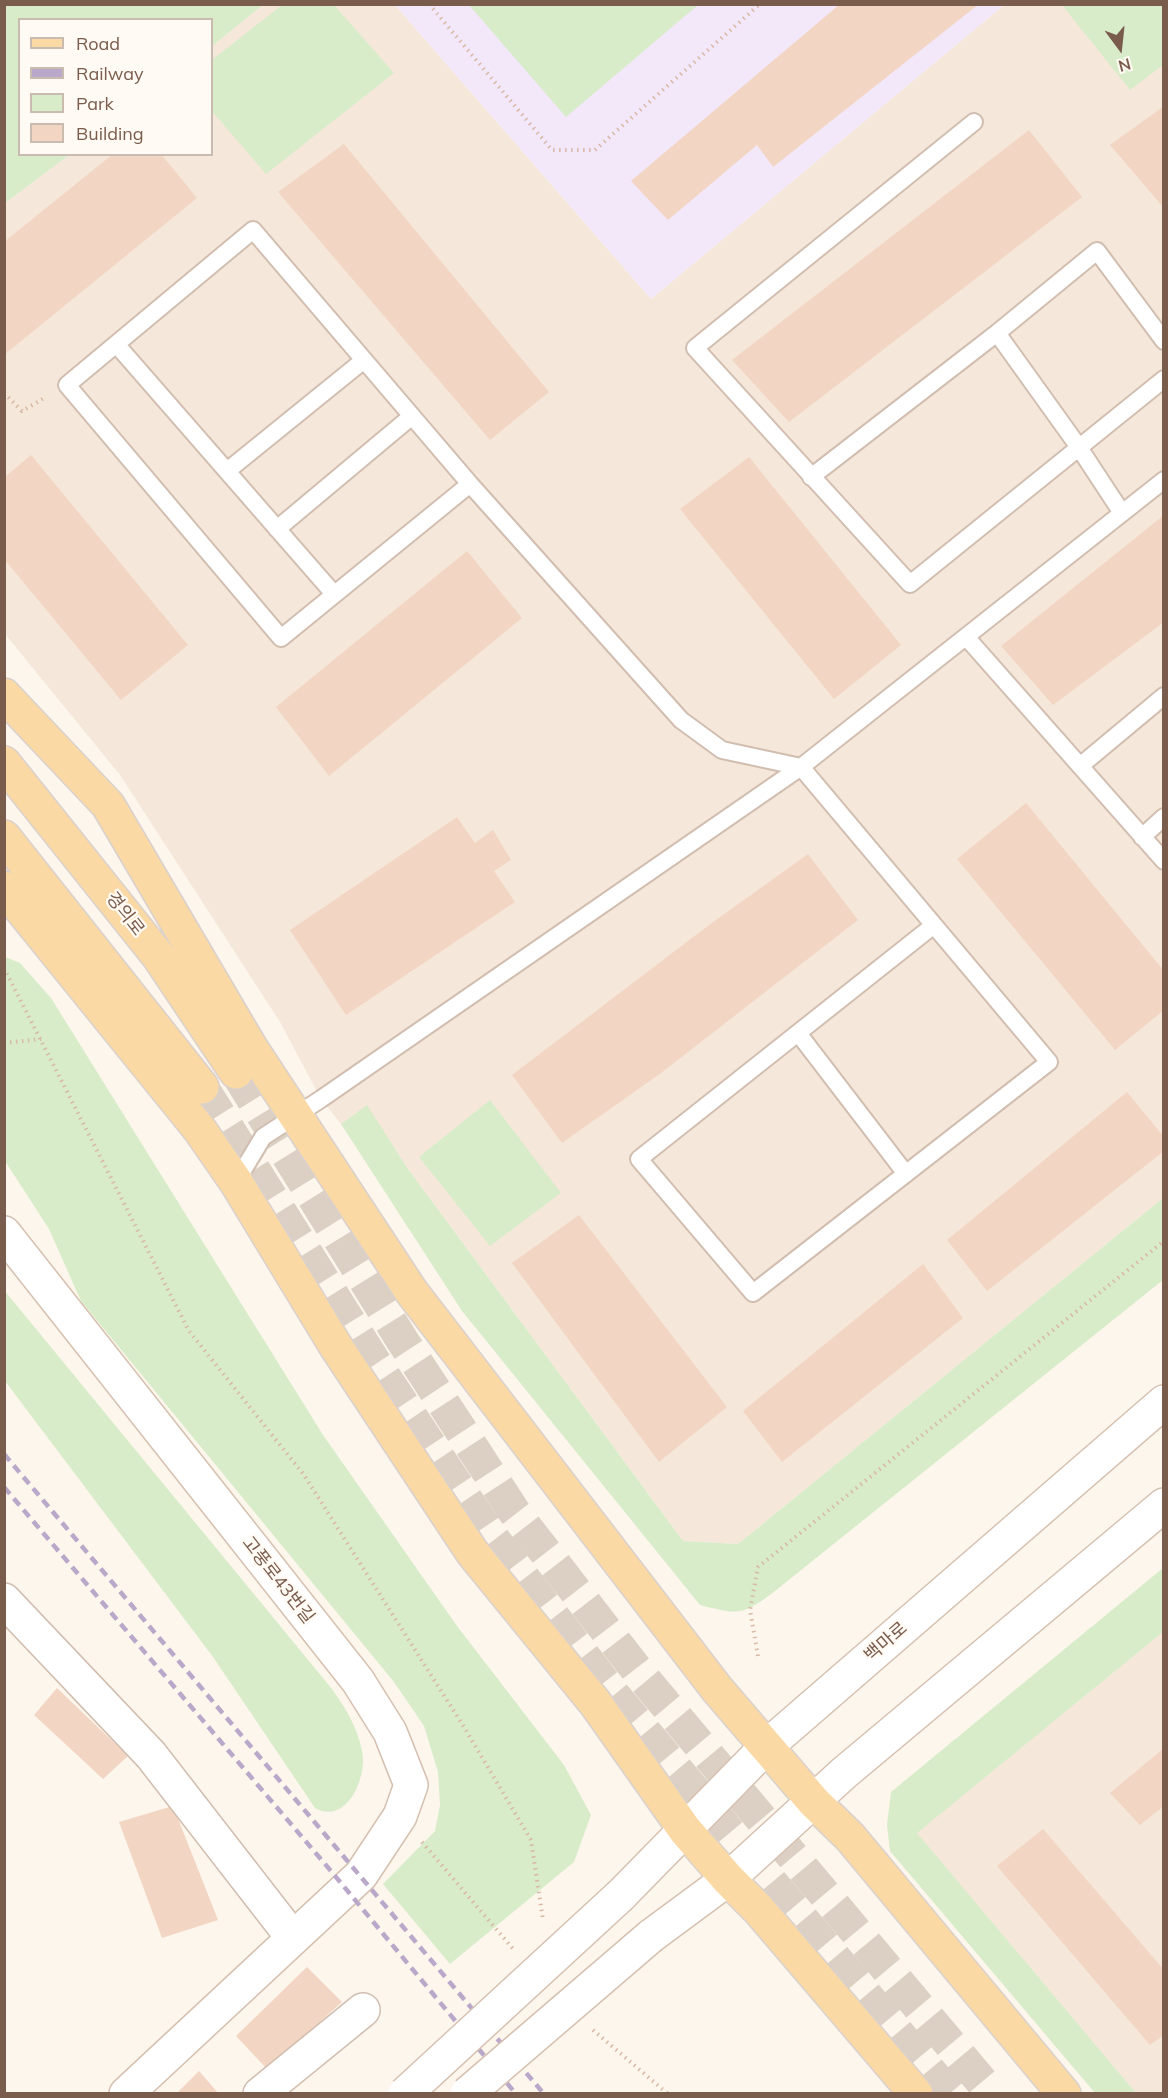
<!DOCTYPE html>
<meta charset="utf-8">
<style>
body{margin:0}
#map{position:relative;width:1168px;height:2098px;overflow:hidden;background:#fdf6ec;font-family:Mulish,sans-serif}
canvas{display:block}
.frame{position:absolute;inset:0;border:6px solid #7a5c4d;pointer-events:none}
.legend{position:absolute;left:18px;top:18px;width:195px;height:138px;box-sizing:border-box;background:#fffaf3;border:2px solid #cabbb1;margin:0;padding:8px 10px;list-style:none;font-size:18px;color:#7a5c4d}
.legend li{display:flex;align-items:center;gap:12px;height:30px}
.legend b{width:30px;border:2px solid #cabbb1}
.north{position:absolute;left:1090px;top:18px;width:60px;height:60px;-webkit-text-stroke:4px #fffaf3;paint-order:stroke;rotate:165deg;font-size:16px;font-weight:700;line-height:24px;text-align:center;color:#7a5c4d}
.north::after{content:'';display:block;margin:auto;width:21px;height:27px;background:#7a5c4d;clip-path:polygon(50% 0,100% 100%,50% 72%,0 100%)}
</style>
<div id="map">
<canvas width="1168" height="2098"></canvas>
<div class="frame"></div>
<ul class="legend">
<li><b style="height:8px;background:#fbd9a5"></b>Road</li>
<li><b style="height:8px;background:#b9a8c9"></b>Railway</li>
<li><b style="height:16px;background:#d8ecc9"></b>Park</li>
<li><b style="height:16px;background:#f3d5c3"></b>Building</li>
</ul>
<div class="north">N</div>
</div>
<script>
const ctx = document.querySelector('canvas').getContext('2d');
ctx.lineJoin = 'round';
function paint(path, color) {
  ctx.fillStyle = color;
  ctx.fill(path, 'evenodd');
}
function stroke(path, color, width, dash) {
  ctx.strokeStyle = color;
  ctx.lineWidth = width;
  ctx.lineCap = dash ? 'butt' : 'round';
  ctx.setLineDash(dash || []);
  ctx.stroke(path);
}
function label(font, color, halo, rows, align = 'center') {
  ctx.font = font + ' Mulish,"Noto Sans KR",sans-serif';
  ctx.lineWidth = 4.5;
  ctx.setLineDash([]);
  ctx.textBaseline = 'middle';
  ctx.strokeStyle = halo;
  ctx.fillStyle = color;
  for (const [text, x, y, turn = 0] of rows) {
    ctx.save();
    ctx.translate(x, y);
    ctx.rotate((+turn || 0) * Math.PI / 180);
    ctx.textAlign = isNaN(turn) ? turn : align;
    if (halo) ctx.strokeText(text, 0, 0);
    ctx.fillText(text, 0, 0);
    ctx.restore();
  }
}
const residential = new Path2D(`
 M 263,5 L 395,5 L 651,299 L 1004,5 L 1163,5 L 1163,1198 L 738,1544 L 683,1541 L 408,1169 L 367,1106 L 341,1124 L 321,1099 L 280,1022 L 120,775 L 5,634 L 5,203 L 69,155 L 212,154 L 212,46 Z
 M 1163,1632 L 1163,2093 L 1136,2093 L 916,1833 Z`);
const education = new Path2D(`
 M 395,5 L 1004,5 L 651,299 Z`);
const green = new Path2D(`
 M 5,4 L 263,4 L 263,5 L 212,46 L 212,20 L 20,20 L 20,154 L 69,155 L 5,203 Z
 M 282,5 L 334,5 L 394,73 L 266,174 L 212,111 L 212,60 Z
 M 469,5 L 698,5 L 566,117 Z
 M 1062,5 L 1163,5 L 1163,65 L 1130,90 Z
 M 5,957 L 20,963 L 51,998 L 323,1435 L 457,1626 L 564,1765 L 591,1815 L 574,1862 L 450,1964 L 383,1884 L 435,1831 L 440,1805 L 438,1772 L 424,1726 L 394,1682 L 81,1301 L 49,1229 L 5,1161 Z
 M 490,1100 L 561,1193 L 490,1246 L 419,1157 Z
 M 367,1105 L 408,1169 L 683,1541 L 738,1544 L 1163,1198 L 1163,1280 L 775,1591 C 742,1616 739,1615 700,1605 L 462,1311 L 341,1124 Z
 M 4,1290 L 332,1689 C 346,1709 357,1726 362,1751 C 368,1776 347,1826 315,1808 L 213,1657 L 5,1381 Z
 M 1163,1568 L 1163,1632 L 917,1833 L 1136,2093 L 1095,2093 L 890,1851 L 887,1825 L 891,1792 Z`);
const building = new Path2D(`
 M 840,4 L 979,4 L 773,167 L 757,145 L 668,220 L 631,181 Z
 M 1164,106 L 1164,208 L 1110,145 Z
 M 1029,130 L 1082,197 L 789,422 L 732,360 Z
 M 344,144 L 549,392 L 490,440 L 278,192 Z
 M 113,154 L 161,154 L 197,198 L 4,355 L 4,242 Z
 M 31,455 L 188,645 L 121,700 L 5,560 L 5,477 Z
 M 749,457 L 901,645 L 834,699 L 680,509 Z
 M 1164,515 L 1164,622 L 1053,705 L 1001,646 Z
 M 467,551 L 522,618 L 329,776 L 276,707 Z
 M 1026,803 L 1164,971 L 1164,1010 L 1115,1050 L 957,859 Z
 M 457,817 L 475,843 L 493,830 L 511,860 L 494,871 L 515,902 L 346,1015 L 290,930 Z
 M 808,854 L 858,920 L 661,1073 L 562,1143 L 512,1075 L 709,925 Z
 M 1127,1092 L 1164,1137 L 1164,1151 L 987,1291 L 947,1240 Z
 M 579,1215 L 727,1407 L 659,1462 L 512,1263 Z
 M 923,1264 L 963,1318 L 782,1462 L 743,1411 Z
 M 57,1688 L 128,1756 L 103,1779 L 34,1715 Z
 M 1164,1748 L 1164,1806 L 1140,1825 L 1110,1793 Z
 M 173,1806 L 218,1920 L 162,1938 L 119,1822 Z
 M 1043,1829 L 1164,1970 L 1164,2035 L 1150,2045 L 997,1866 Z
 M 307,1967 L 342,2002 L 267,2069 L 236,2036 Z
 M 199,2071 L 219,2094 L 176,2094 Z`);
const primaryTunnel = new Path2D(`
 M 236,1072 L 402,1340 L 515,1513 L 640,1674 L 992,2094
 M 202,1087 L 374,1361 L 488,1532 L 614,1695 L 949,2094`);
const path = new Path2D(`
 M 429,4 L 552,150 L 595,150 L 760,4
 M 4,8 L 8,4
 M 4,393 L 22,411 L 46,397
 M 4,968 L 189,1331 L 304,1475 L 464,1727 L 531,1840 L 543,1920
 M 4,1043 L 41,1039
 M 758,1656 L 750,1610 L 758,1567 L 1164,1241
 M 422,1842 L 514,1950
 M 593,2030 L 668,2094`);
const lane = new Path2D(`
 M 974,122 L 695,348 L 910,584 L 1164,379
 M 997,333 L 1078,446 L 1122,513
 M 116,344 L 334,594
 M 227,471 L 364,360
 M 811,477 L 997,333 L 1097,251 L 1164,341
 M 470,484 L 281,638 L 67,385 L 253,230 L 470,484 L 681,720 L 722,750 L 801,767 L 1049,1062 L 753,1293 L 639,1159 L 934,925
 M 277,529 L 412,416
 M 967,638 L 1164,861
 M 1080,766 L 1164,696
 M 1142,837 L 1164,817
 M 798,1033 L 906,1174
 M 236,1182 L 263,1137 L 321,1099 L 801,767 L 1164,480`);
const street = new Path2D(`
 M 4,1600 L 151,1755 L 293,1938
 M 260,2094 L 363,2010`);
const secondary = new Path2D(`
 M 4,1233 L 358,1681 L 390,1732 L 411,1785 L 400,1816 L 361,1875 L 126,2094
 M 621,1895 L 767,1746 L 1164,1402
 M 651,1936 L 728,1879 L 844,1773 L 1164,1505`);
const primary = new Path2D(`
 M 4,695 L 108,805 L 251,1048 L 411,1291 L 717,1689 L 814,1802 L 850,1837 L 1064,2094
 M 4,763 L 159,957 L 236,1072
 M 4,837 L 202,1087
 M 4,888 L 200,1130 L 236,1182 L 335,1345 L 472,1552 L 596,1704 L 685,1830 L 728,1879 L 759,1910 L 916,2094`);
const rail = new Path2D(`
 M 4,1454 L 544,2094
 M 4,1487 L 331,1871 L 516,2094`);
const secondaryBridge = new Path2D(`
 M 405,2094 L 621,1895
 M 467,2094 L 651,1936`);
const streetNames = [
 ["경의로",125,914,52],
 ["고풍로43번길",278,1580,52],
 ["백마로",886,1642,-41]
];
paint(residential, '#f5e8da');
paint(education, '#f3e8fa');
paint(green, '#d8ecc9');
paint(building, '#f3d5c3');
stroke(primaryTunnel, '#dcd0c4', 33, [33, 16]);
stroke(lane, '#d1beb0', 20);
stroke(street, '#d1beb0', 36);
stroke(secondary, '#d6c0b0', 36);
stroke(primary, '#dad1cd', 36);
stroke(path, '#d9b8a5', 4, [1.5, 4.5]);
stroke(lane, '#fff', 16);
stroke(street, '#fff', 33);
stroke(secondary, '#fff', 33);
stroke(primary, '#fbd9a5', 33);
stroke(rail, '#b9a8c9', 4.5, [9, 6]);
stroke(secondaryBridge, '#d6c0b0', 36, []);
stroke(secondaryBridge, '#fff', 33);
label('18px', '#7a5c4d', '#fffaf3', streetNames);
</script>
